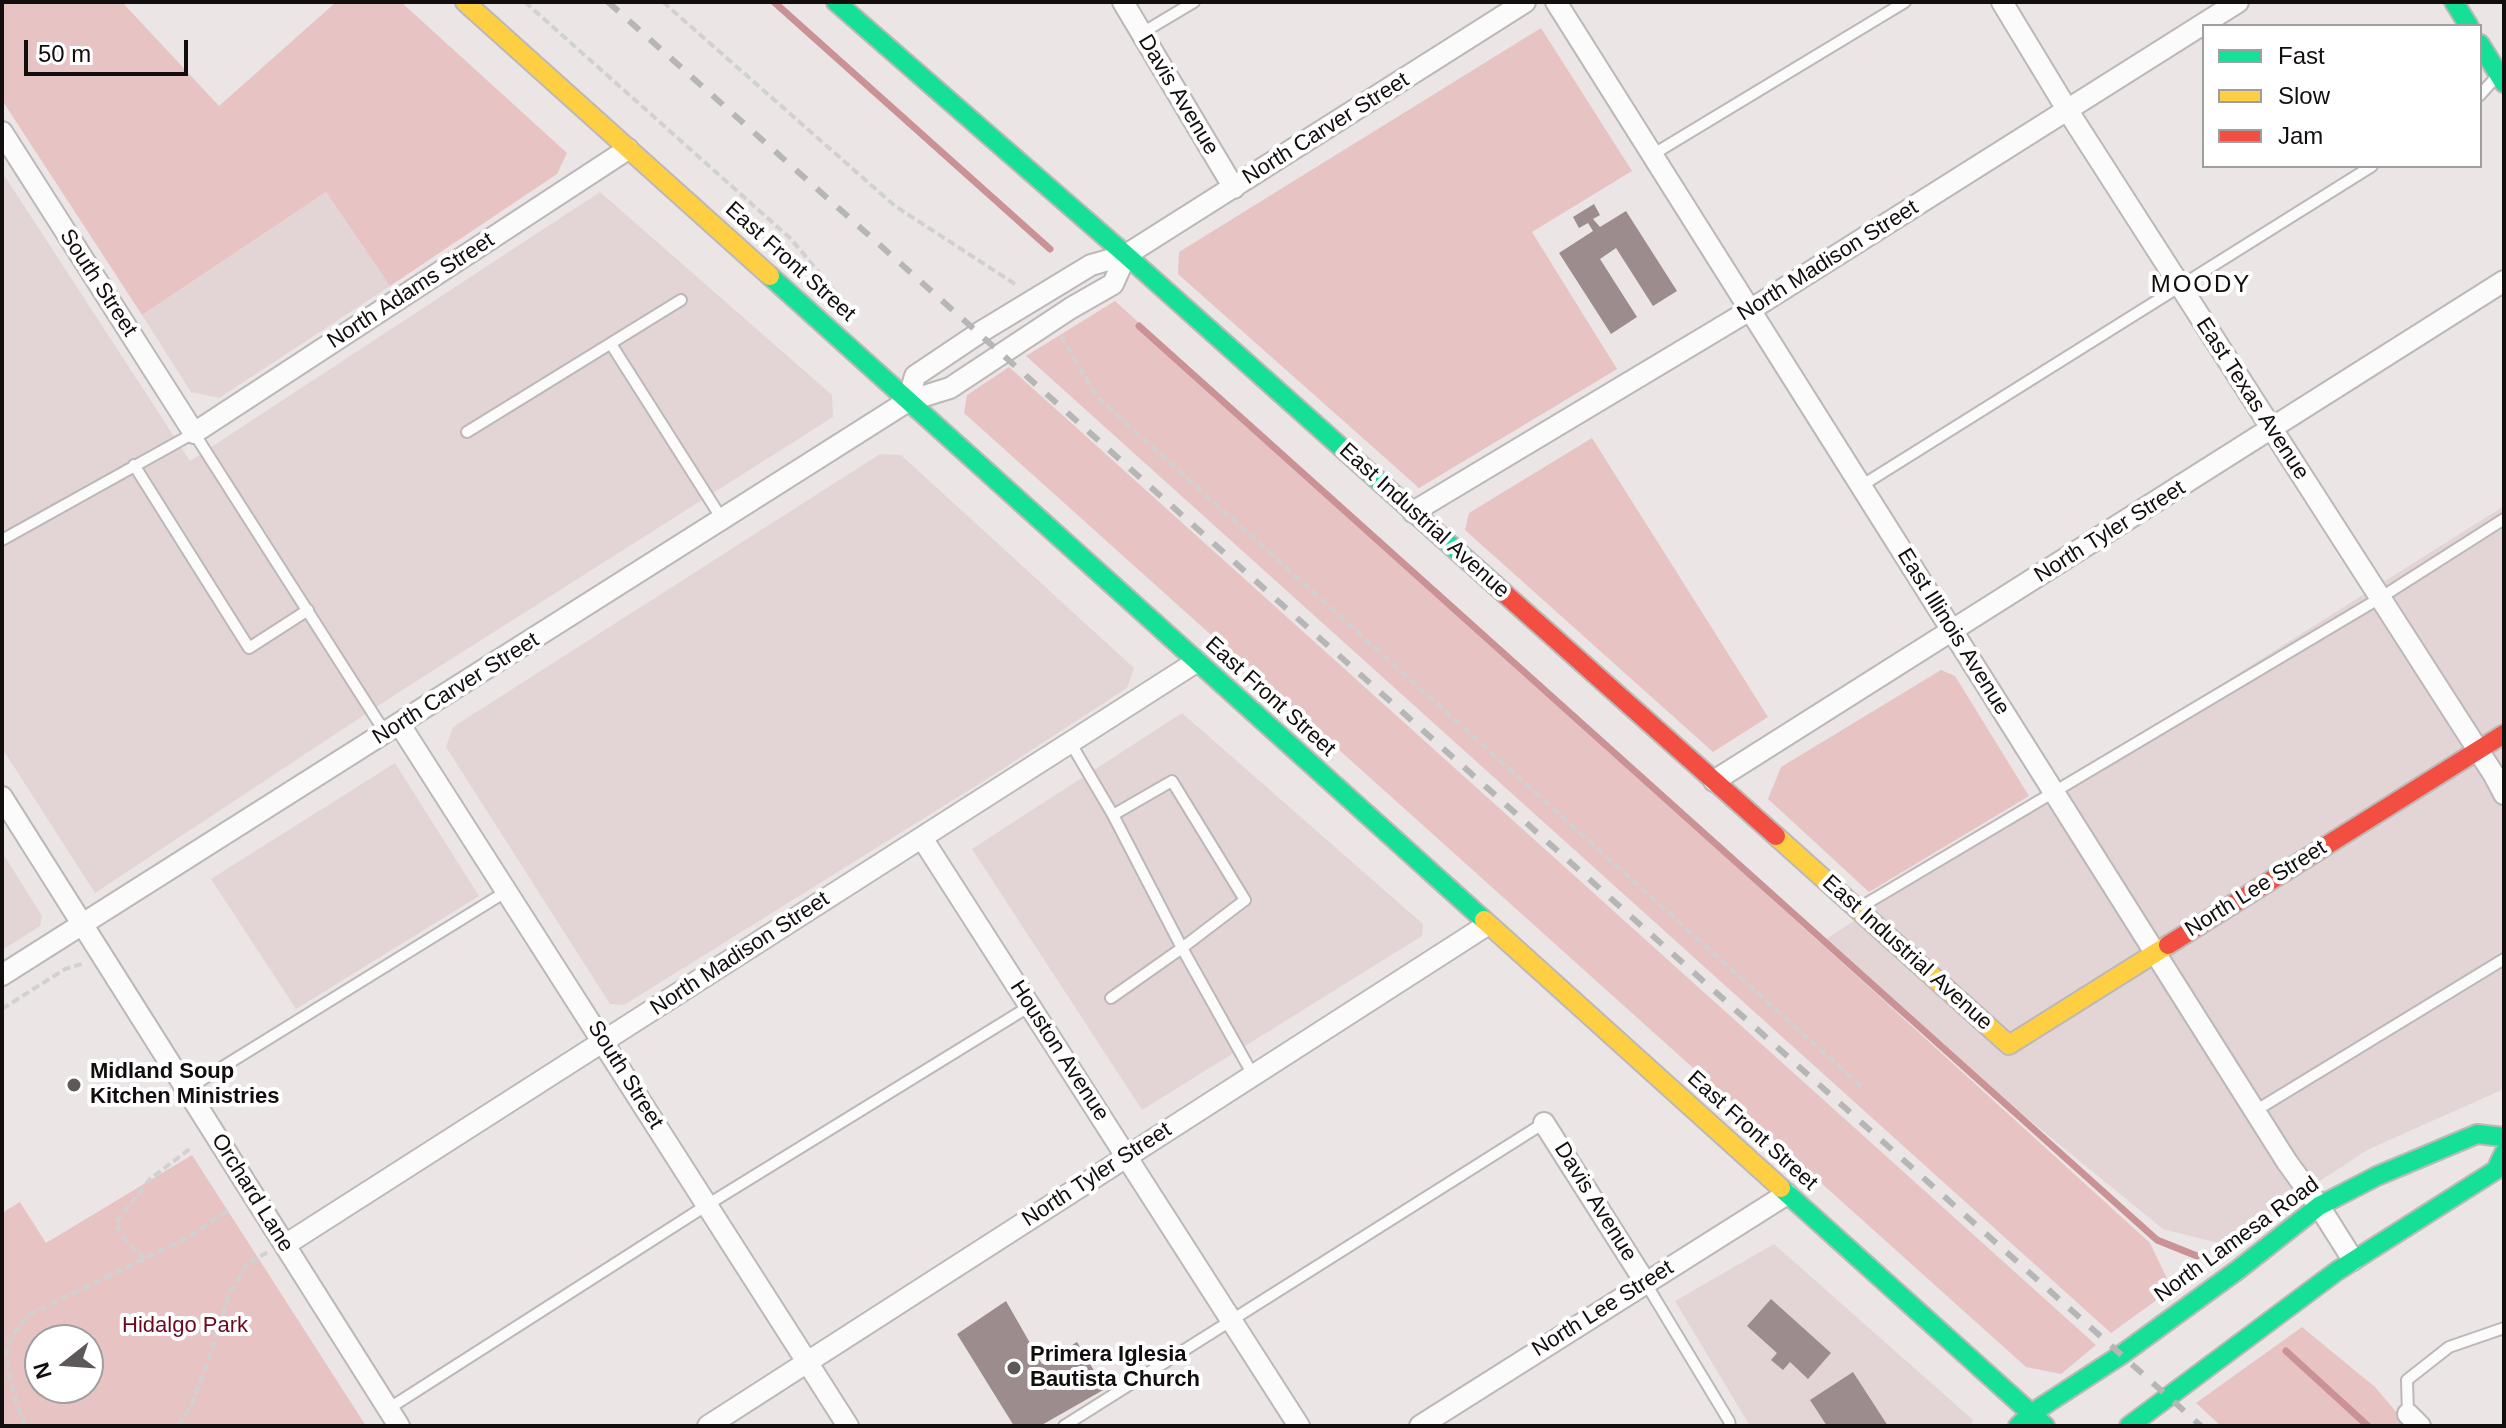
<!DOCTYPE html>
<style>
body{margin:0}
#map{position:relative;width:2506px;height:1428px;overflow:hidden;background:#ebe5e5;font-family:Arial,sans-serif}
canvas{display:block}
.frame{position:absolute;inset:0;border:4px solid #120e0e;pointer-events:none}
.legend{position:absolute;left:2202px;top:24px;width:280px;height:144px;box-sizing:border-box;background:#fff;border:2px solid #a09f9f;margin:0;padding:10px 14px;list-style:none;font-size:24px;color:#120e0e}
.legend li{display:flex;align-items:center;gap:16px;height:40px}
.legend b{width:40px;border:2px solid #a09f9f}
.north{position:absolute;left:24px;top:1324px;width:80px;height:80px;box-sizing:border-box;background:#fff;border:2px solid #a09f9f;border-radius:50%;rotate:253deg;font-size:22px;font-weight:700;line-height:32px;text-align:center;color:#120e0e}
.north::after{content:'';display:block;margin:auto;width:28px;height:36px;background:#5e5959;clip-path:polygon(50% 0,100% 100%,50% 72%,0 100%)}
.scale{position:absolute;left:24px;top:40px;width:164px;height:36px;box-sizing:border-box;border:4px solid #120e0e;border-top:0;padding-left:10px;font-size:24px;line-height:28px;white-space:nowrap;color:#120e0e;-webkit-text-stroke:6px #fff;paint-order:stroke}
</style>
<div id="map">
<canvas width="2506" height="1428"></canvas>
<div class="frame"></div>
<ul class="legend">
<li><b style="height:10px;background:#16e098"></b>Fast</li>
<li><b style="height:10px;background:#ffcf43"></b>Slow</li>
<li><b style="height:10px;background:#f24e42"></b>Jam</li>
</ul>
<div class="north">N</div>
<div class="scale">50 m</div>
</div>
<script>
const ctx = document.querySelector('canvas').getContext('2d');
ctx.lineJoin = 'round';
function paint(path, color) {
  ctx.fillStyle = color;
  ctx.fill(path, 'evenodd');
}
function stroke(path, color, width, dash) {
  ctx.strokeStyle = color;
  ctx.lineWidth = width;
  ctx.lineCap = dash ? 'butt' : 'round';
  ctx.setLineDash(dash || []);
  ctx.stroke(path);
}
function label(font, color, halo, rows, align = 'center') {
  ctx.font = font + ' Arial,sans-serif';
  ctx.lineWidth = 8;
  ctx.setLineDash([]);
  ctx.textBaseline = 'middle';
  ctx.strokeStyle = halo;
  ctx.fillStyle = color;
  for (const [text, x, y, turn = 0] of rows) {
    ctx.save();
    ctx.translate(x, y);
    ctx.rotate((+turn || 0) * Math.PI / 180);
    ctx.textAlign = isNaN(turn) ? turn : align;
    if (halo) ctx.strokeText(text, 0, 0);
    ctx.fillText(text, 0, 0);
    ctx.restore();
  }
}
const built = new Path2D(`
 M 2,172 L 190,461 L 600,192 L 832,395 L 833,417 L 396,694 L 95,893 L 2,748 Z
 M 326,192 L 390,286 L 219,398 L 191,392 L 142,315 Z
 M 880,454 L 901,455 L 1134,668 L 1127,688 L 987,779 L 624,1005 L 610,1004 L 446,747 L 453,727 Z
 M 2504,506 L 2504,1089 L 2369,1149 L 2222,1244 L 2163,1229 L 1816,946 L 2017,813 Z
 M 1182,713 L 1423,924 L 1422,936 L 1142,1110 L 972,849 Z
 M 395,763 L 479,896 L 296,1009 L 211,879 Z
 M 2,852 L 42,916 L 40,926 L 2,950 Z
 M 1774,1244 L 1973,1420 L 1971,1426 L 1750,1426 L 1675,1301 Z`);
const green = new Path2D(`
 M 2,2 L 122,2 L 219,106 L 336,2 L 401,2 L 567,153 L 557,174 L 390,286 L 326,192 L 142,315 L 2,100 Z
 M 1541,28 L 1632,171 L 1532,232 L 1617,369 L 1419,488 L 1178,274 L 1179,252 Z
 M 1115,301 L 2150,1243 L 2172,1289 L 2111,1333 L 1026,356 Z
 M 1009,367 L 2096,1345 L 2061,1374 L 2026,1367 L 964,413 L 967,395 Z
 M 1592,438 L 1768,717 L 1713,752 L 1465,530 L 1469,513 Z
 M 1941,670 L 1955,676 L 2029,796 L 1869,892 L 1768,799 L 1781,767 Z
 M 192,1155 L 366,1426 L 2,1426 L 2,1213 L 20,1202 L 46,1243 ZM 88,1340 L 88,1388 L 40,1388 L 40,1340 Z
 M 2302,1327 L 2375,1387 L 2408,1426 L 2221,1426 L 2196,1403 Z`);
const stream = new Path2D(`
 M 774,2 L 1050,249
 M 1139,326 L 2157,1240 L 2197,1256
 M 2286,1351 L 2368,1426`);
const building = new Path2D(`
 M 1594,204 L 1600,215 L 1593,219 L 1600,227 L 1626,211 L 1677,291 L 1653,306 L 1616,248 L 1600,259 L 1637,317 L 1611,334 L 1559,253 L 1593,231 L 1588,223 L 1579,228 L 1573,217 Z
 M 1771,1299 L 1831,1353 L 1808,1379 L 1790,1362 L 1783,1370 L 1771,1360 L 1777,1353 L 1747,1326 Z
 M 1006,1301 L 1042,1364 L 1077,1342 L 1105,1389 L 1040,1426 L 1014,1426 L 957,1334 Z
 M 1853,1372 L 1888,1426 L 1827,1426 L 1810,1400 Z`);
const path = new Path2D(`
 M 525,2 L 791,239 L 837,294 L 834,301
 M 663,2 L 895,206 L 1018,286
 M 1061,336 L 1097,397 L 1865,1090
 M 2,1009 L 65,969 L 82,964
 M 145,1258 L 128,1243 L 115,1224 L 150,1179 L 191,1148
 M 25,1426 C 19,1413 4,1363 7,1351 C 10,1336 20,1325 30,1314 L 187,1238 L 230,1209
 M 179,1426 L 193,1401 L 209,1359 L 229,1294 L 248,1263 L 268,1252`);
const lane = new Path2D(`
 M 1142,33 L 1194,2
 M 2480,95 L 2497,76
 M 1652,155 L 1905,2
 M 611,344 L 722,519
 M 467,432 L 681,300
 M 134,465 L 249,648 L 308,610
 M 1861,486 L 2372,166
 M 2,540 L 194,433 L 386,734
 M 1070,742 L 1113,815 L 1182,948 L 1245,900 L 1172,781 L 1113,815
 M 1859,908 L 2380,598 L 2504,519
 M 1111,998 L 1182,948 L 1253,1075
 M 187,1089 L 507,891
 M 2255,1111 L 2504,959
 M 1645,1282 L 1729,1421 L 1730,1426
 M 388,1409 L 707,1205 L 1030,1006
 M 2408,1414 L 2407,1380 L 2449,1347 L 2504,1328
 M 1064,1426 L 1544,1123`);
const street = new Path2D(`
 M 1123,2 L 1234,188
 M 1556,2 L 2287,1162 L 2319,1206 L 2353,1260
 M 2002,2 L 2068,111 L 2494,775 L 2504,794
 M 2,132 L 194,433 L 628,149
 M 908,401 L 915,376 L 979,333 L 1091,265 L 1126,255 L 1525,2
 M 1413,512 L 1750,310 L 2238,2
 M 400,725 L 848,1426
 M 1714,781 L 2504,281
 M 2,797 L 399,1426
 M 922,838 L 1299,1426
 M 2,975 L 908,401 L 950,388 L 1071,308 L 1113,284 L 1126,255
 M 1544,1123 L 1645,1282
 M 285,1245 L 1196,662
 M 2408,1414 L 2420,1426
 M 708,1426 L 1487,925
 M 1420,1426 L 1787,1194`);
const fast = new Path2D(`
 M 836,2 L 1126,255 L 1495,585
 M 2454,2 L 2469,26
 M 2480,44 L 2504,83
 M 770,276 L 1484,920
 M 1781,1188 L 2045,1426
 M 2018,1426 L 2032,1413 L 2121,1355 L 2239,1269 L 2319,1206 L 2377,1176 L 2477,1134 L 2504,1137
 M 2129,1426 L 2337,1271 L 2496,1170 L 2504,1153`);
const slow = new Path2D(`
 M 465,2 L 770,276
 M 1776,836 L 2009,1045 L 2168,945
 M 1484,920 L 1781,1188`);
const jam = new Path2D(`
 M 1495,585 L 1776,836
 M 2168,945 L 2504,734`);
const rail = new Path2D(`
 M 608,2 L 2201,1426`);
const markers = [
 [74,1085,8,"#5e5959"],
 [1014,1368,8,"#5e5959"]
];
const streetNames = [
 ["Davis Avenue",1178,95,59],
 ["North Carver Street",1326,129,-32],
 ["North Madison Street",1828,261,-32],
 ["East Front Street",790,262,42],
 ["South Street",98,283,57],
 ["North Adams Street",411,291,-33],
 ["East Texas Avenue",2252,399,57],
 ["East Industrial Avenue",1424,521,42],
 ["North Tyler Street",2110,532,-32],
 ["East Illinois Avenue",1953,632,58],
 ["North Carver Street",456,689,-32],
 ["East Front Street",1270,697,42],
 ["North Lee Street",2256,889,-32],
 ["East Industrial Avenue",1907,953,42],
 ["North Madison Street",740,954,-33],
 ["Houston Avenue",1059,1051,57],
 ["South Street",625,1075,58],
 ["East Front Street",1752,1131,42],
 ["North Tyler Street",1097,1175,-33],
 ["Orchard Lane",252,1193,58],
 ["Davis Avenue",1595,1202,58],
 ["North Lamesa Road",2237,1240,-36],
 ["North Lee Street",1603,1309,-32]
];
const poiNames = [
 ["Midland Soup",90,1072],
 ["Kitchen Ministries",90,1097],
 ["Primera Iglesia",1030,1355],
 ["Bautista Church",1030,1380]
];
const parkNames = [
 ["Hidalgo Park",185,1326]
];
const neighbourhoodNames = [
 ["MOODY",2201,285]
];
paint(built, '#e3d5d5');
paint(green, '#e8c3c4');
stroke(stream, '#ca9294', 7);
paint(building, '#9c8c8e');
stroke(lane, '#bdb8b8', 14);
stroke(street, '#bdb8b8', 24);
stroke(fast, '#bdb8b8', 22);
stroke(slow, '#bdb8b8', 22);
stroke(jam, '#bdb8b8', 22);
stroke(path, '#d2d1d1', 4, [8, 4]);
stroke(lane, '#fcfbfb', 10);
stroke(street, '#fcfbfb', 20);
stroke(fast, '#16e098', 18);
stroke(slow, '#ffcf43', 18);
stroke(jam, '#f24e42', 18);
stroke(rail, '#b7b6b6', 6, [14, 14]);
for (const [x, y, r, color] of markers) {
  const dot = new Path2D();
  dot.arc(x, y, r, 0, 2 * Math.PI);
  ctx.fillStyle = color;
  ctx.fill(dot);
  stroke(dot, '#fff', 3);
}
label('22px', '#120e0e', '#fff', streetNames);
label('bold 22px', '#120e0e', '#fff', poiNames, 'left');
label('22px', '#6c081f', '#fff', parkNames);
ctx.letterSpacing = '2px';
label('24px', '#120e0e', '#fff', neighbourhoodNames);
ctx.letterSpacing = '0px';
</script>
